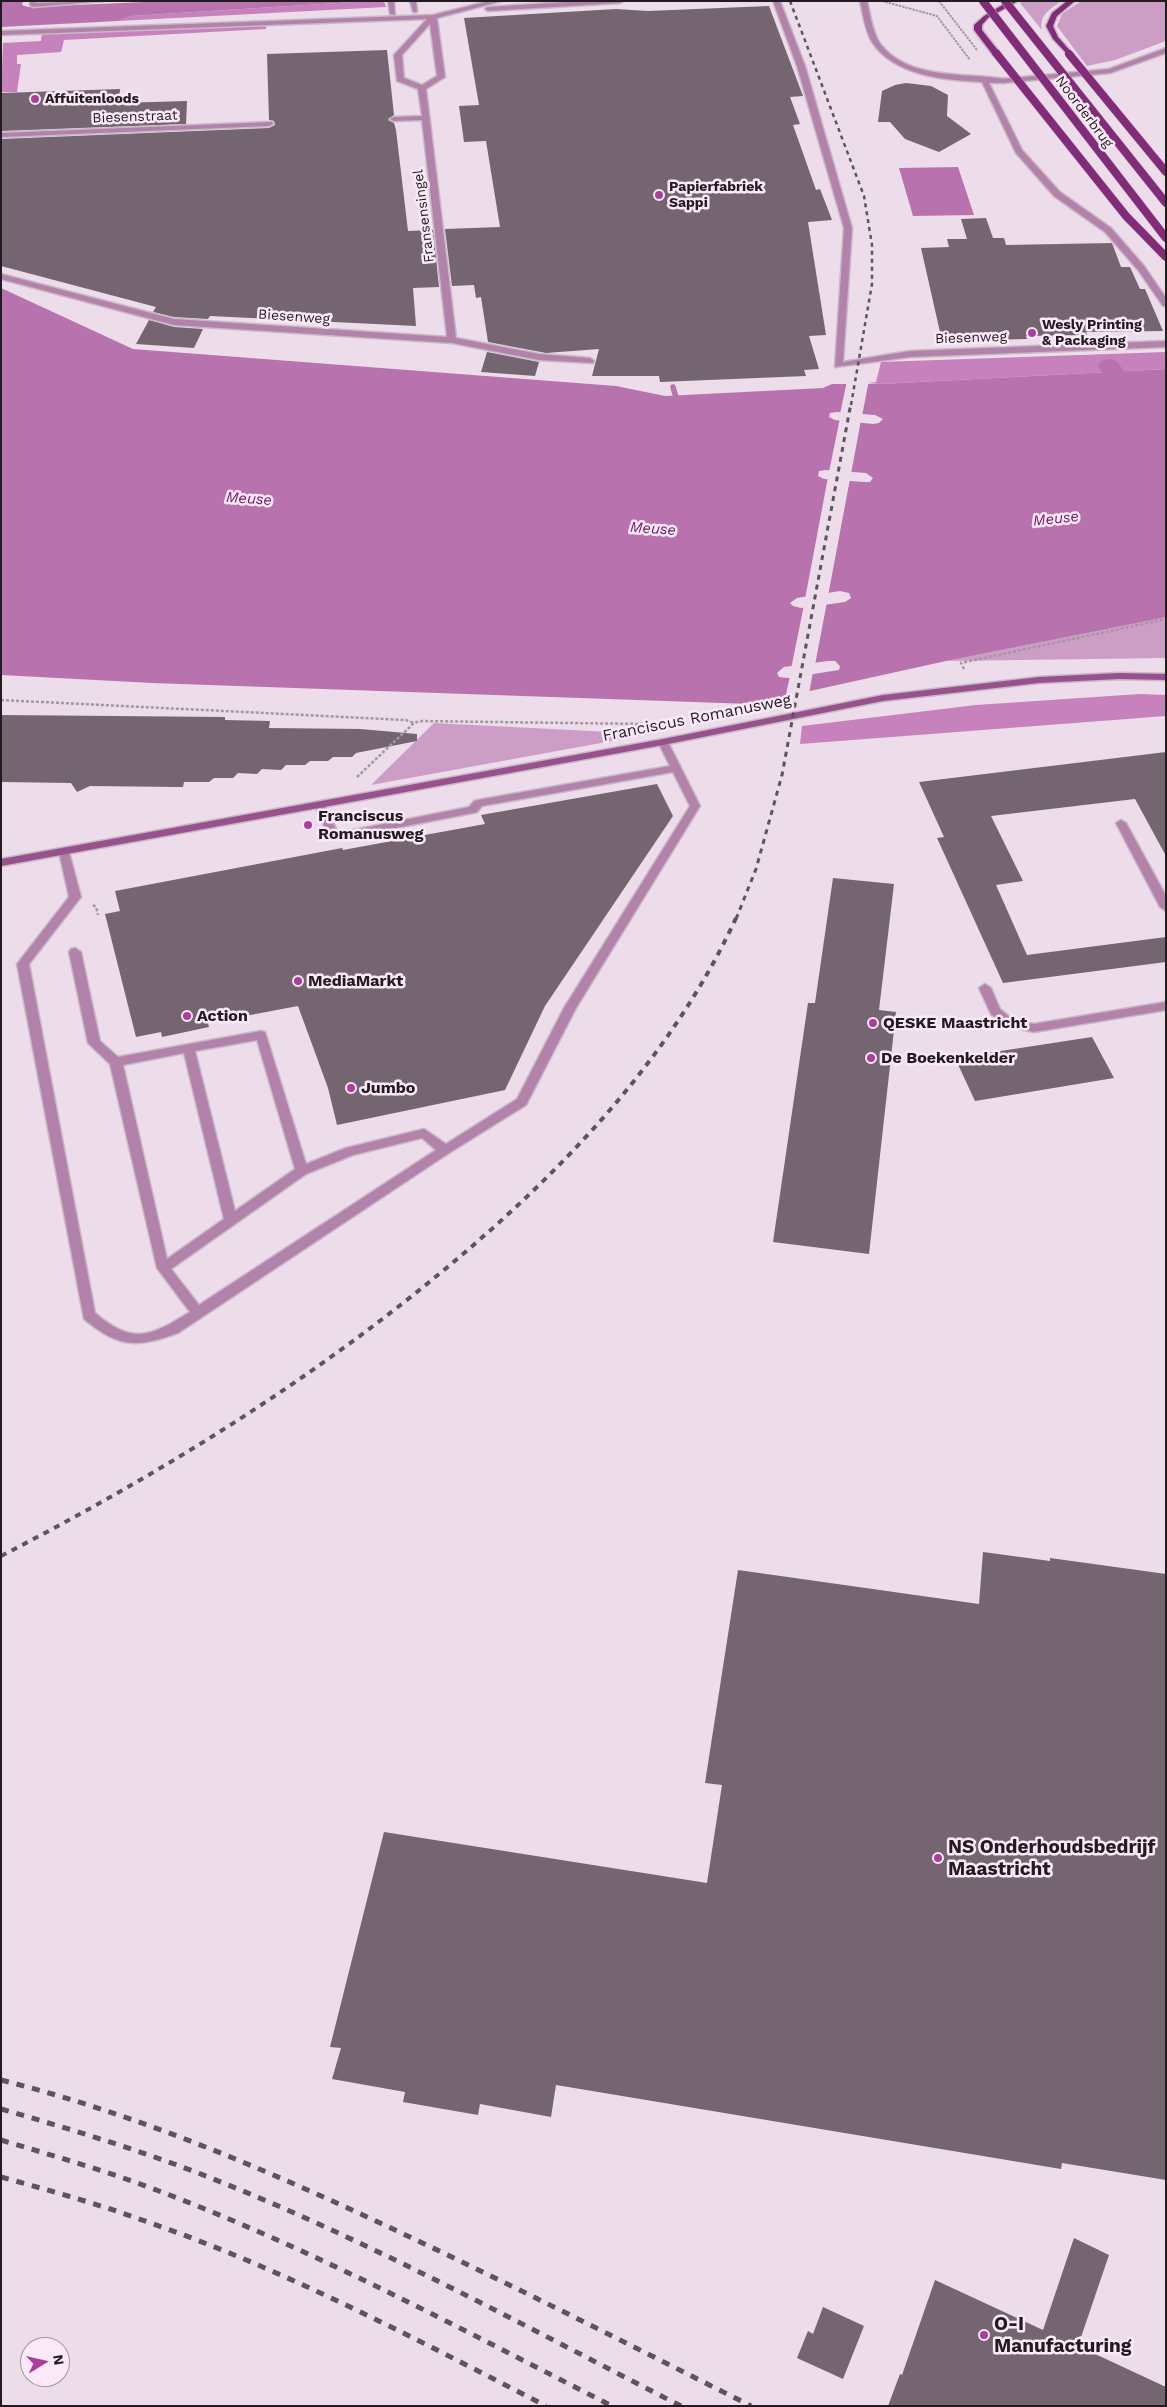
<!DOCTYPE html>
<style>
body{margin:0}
#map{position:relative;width:1167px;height:2407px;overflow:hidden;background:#eddcea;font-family:"Work Sans",sans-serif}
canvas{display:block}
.frame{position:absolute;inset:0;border:2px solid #221c21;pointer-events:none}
.north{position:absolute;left:20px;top:2337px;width:50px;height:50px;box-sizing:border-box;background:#fbe9f7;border:1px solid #a497a1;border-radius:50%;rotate:81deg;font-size:14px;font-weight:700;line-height:20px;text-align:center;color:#221c21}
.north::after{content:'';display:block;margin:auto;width:18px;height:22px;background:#aa3e9f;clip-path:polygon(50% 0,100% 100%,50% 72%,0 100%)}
</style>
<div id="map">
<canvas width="1167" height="2407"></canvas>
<div class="frame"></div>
<div class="north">N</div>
</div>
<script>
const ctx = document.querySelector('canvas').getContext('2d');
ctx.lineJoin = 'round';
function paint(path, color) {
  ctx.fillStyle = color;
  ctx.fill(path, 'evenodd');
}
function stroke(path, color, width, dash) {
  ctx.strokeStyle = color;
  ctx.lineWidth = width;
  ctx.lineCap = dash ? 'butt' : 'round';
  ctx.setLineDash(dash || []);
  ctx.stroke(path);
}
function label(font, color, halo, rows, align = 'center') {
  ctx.font = font + ' "Work Sans",sans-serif';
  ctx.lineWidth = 5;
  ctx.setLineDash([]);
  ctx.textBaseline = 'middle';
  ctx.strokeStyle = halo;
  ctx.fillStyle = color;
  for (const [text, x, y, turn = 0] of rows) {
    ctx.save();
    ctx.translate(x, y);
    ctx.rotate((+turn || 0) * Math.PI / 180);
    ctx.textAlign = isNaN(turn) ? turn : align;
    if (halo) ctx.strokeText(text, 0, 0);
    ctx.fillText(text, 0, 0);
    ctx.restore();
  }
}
const green = new Path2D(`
 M 1023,1 L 1062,1 C 1050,9 1039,15 1042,30 L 1020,3 Z
 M 1081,1 L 1166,1 L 1166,41 L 1115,60 L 1087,66 L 1057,26 L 1062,14 Z
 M 1166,617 L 1166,658 L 946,661 L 1156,618 Z
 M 434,723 L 650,734 L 371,785 Z`);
const forest = new Path2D(`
 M 369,1 L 384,1 L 386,7 L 118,21 L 131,16 Z
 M 215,26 L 266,26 L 266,29 L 64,40 L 61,52 L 17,55 L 17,64 L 21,64 L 17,92 L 1,92 L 3,43 L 41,41 L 42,33 Z
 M 1166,352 L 1166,369 L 880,384 L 868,383 L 876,382 L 881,362 Z
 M 1140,694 L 1166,695 L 1166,716 L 800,744 L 802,726 L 976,705 Z`);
const water = new Path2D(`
 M 1,1 L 23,1 L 22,5 L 28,7 L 170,1 L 369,1 L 131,16 L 118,21 L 1,27 Z
 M 958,167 L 974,215 L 913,216 L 899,168 Z
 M 1,288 L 133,349 L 616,386 L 665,396 L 823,388 L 832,384 L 880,384 L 1166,369 L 1166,617 L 946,661 L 751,704 L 152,683 L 1,675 ZM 837,412 L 875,415 L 883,419 L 879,423 L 873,424 L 835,420 L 829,417 L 830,413 ZM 826,470 L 866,473 L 873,478 L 870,482 L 864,482 L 824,479 L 818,476 L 819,471 ZM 840,591 L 849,593 L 851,598 L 845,602 L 801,608 L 793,606 L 790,603 L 797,598 ZM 828,661 L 835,661 L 840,666 L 839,670 L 788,678 L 779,677 L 777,673 L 784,667 Z`);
const pier = new Path2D(`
 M 869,380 L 862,416 L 840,414 L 847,381 Z
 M 840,418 L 861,420 L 851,474 L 829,472 Z
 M 828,477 L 850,479 L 828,596 L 805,599 Z
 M 827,602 L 815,665 L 791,669 L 804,605 Z
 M 813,672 L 809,694 L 785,699 L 790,676 Z`);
const stream = new Path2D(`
 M 673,387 L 678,405`);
const canal = new Path2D(`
 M 1109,359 L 1117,361 L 1166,436 L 1166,462 L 1158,460 L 1098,366 L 1101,361 Z`);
const building = new Path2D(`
 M 769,6 L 803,96 L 790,97 L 800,124 L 793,125 L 816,190 L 820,189 L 832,220 L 808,222 L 826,335 L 809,336 L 819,369 L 804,370 L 806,376 L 660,382 L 659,376 L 592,376 L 599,349 L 546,353 L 488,342 L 481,297 L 476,298 L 474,285 L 452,286 L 445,229 L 500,227 L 486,141 L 464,142 L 459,106 L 479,105 L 464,18 L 616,9 L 648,11 Z
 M 387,50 L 394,115 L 388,120 L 394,123 L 396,130 L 408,231 L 433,230 L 439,287 L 413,288 L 416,326 L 210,316 L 208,319 L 174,317 L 153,312 L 156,307 L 1,266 L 1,139 L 269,128 L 275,125 L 274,121 L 269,120 L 267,54 Z
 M 906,83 L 931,86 L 948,95 L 947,116 L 971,134 L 939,152 L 905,139 L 890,122 L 878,122 L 882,91 L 895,85 Z
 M 120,89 L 119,103 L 187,101 L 186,124 L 1,131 L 1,93 Z
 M 986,218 L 993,238 L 1004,238 L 1006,245 L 1112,243 L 1121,267 L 1130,267 L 1140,289 L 1145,289 L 1163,331 L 1086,332 L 1087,335 L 1026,336 L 1027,339 L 942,341 L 921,248 L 949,247 L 947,239 L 967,239 L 961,219 Z
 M 149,320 L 174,327 L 203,329 L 194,348 L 136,344 Z
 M 487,352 L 539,362 L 535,376 L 481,372 Z
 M 1,715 L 225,717 L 225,720 L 270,721 L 269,728 L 360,729 L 417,734 L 417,741 L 356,753 L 352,757 L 333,757 L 328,761 L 310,761 L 305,765 L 286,765 L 281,770 L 262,769 L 257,774 L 238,773 L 233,778 L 214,778 L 209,782 L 184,782 L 183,787 L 179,787 L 90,786 L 77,792 L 71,783 L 1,782 Z
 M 1166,752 L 1166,856 L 1135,799 L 991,816 L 1023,881 L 996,885 L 1027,955 L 1166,937 L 1166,962 L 1003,983 L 937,838 L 944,837 L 919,782 Z
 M 657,784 L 673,816 L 545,1006 L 505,1090 L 337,1125 L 328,1088 L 298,1006 L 208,1023 L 209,1027 L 162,1037 L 161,1032 L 136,1037 L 105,914 L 120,911 L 115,891 L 342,848 L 343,850 L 485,824 L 481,815 Z
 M 833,878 L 894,884 L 879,1010 L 896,1012 L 869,1254 L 773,1242 L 808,1003 L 815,1003 Z
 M 1092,1037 L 1114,1078 L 975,1101 L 955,1058 Z
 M 983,1552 L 1050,1561 L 1050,1558 L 1166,1574 L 1166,2180 L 1062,2163 L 1061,2169 L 556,2085 L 551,2117 L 480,2104 L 478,2115 L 403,2102 L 405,2092 L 332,2079 L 341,2048 L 330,2047 L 384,1832 L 707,1883 L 722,1785 L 705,1783 L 738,1570 L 979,1604 Z
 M 1074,2238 L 1109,2255 L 1078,2346 L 1166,2387 L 1166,2406 L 888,2406 L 900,2374 L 902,2375 L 935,2280 L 1043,2330 Z
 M 823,2307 L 864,2326 L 843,2379 L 797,2358 L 808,2331 L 813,2334 Z`);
const pathFar1 = new Path2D(`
 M 882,1 L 937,16 L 970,60`);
const path = new Path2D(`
 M 964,669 L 961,663 L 1166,619
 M 1,700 L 406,720 L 414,723
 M 357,777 L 414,723 L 420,721 L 644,724
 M 93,905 L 96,907 L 98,915`);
const lane = new Path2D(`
 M 489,1 L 502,1 L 437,18 L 445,77 L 426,89 L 456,338 L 539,354 L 590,358 L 594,361 L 593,363 L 539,360 L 452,343 L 174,325 L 1,279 L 1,274 L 174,319 L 447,337 L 422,120 L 394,121 L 390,119 L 394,117 L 422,116 L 418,89 L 397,81 L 394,55 L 427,19 L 1,35 L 1,31 L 433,15 ZM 430,24 L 437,76 L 422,85 L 404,78 L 402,55 Z
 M 582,1 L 623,1 L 620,3 L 488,11 L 485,9 L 488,7 Z
 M 773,1 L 780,1 L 805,66 L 852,228 L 843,362 L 910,351 L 1166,341 L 1166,347 L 910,357 L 835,367 L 844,228 L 797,66 Z
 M 860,1 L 867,1 C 870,14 872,30 879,42 C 907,81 964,72 1005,79 L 1005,83 L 989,83 L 1022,150 L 1060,192 L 1111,228 L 1144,266 L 1166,298 L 1166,306 L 1163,306 L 1138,270 L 1105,232 L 1054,196 L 1016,153 L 982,82 C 945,80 894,76 872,42 C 865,30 863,15 860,1 Z
 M 272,122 L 273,124 L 269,126 L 1,137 L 1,133 Z
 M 663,739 L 668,742 L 700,806 L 576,1008 L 526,1105 L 449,1153 L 178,1333 C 136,1348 119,1348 84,1319 L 17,964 L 69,897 L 59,852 L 60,850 L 68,850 L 69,852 L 81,897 L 29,964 L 95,1313 C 133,1345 150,1337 190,1312 L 157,1268 L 110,1064 L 88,1043 L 69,952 L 71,949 L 75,948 L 81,952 L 100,1041 L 118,1057 L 261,1031 L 265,1032 L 306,1164 L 346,1148 L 424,1129 L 446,1144 L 517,1099 L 564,1008 L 690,806 L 673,772 L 482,806 L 477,812 L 473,813 L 334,840 L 329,837 L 315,806 L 320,803 L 324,804 L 338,833 L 469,807 L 474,801 L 478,800 L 670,766 L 658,742 ZM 257,1040 L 295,1169 L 235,1211 L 195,1051 ZM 184,1053 L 224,1219 L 167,1259 L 123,1065 ZM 422,1138 L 436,1150 L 199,1305 L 171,1269 L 306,1174 L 353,1155 Z
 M 1121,820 L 1126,823 L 1166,896 L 1166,911 L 1160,907 L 1116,823 Z`);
const street = new Path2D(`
 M 30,1 L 37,3 L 104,1 L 33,7 L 30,5 Z
 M 388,1 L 394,1 L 395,15 L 390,14 Z
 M 410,1 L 416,1 L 417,12 L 413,12 Z
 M 1166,48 L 1166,53 L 1110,73 L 1002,83 L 998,81 L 1002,79 L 1109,69 Z
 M 985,984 L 991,988 L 1000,1009 L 1013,1020 L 1034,1024 L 1166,1002 L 1166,1010 L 1034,1032 L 1005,1026 L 991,1014 L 979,988 Z`);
const secondary = new Path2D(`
 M 1119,673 L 1166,674 L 1166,680 L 1119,679 L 1039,683 L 883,701 L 663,745 L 1,866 L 1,859 L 663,739 L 883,695 L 1039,677 Z`);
const primary = new Path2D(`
 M 1009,1 L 1018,1 L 988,18 L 982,25 L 982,30 L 1000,53 L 993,55 L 974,30 L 974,25 L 984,16 Z
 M 1067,1 L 1075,1 L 1057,16 L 1053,26 L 1058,37 L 1073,54 L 1069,56 L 1053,39 L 1046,26 L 1052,13 Z`);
const railFar3 = new Path2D(`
 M 790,1 L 864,196 L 872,245 L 872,284 L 851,405`);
const railFar2 = new Path2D(`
 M 736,919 L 756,869 L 782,775 L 851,403`);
const railFar1 = new Path2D(`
 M 1,1556 C 168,1470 327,1371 470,1248 C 578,1155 676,1048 736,918`);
const rail = new Path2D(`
 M 1,2080 C 144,2116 279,2175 412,2238 C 526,2292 638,2349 751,2406
 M 1,2109 C 60,2126 119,2144 177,2165 C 351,2230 516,2322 681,2406
 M 1,2140 C 54,2156 107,2171 159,2191 C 315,2250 463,2330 612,2406
 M 1,2177 C 48,2190 95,2203 142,2220 C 282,2268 414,2338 546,2406`);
const pathBridge = new Path2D(`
 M 939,1 L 977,50`);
const primaryBridge = new Path2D(`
 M 983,1 L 1166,238
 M 1005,1 L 1166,203
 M 996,53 L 1126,216 L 1166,257
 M 1069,54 L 1166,172`);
const markers = [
 [35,99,5,"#aa3e9f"],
 [659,195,5,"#aa3e9f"],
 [1032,333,5,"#aa3e9f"],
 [308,825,5,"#aa3e9f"],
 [298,981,5,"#aa3e9f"],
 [187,1016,5,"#aa3e9f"],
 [873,1023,5,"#aa3e9f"],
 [871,1058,5,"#aa3e9f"],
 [351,1088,5,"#aa3e9f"],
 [938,1858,5,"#aa3e9f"],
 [984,2335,5,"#aa3e9f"]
];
const farPoinames = [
 ["Affuitenloods",45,99],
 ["Papierfabriek",669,187],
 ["Sappi",669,203],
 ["Wesly Printing",1042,325],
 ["& Packaging",1042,341]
];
const farStreetnames = [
 ["Noorderbrug",1084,112,53],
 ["Biesenstraat",135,117,-2],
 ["Fransensingel",424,216,-97],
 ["Biesenweg",294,317,4],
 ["Biesenweg",971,338,-2]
];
const farWaternames = [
 ["Meuse",249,499,4],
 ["Meuse",1056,519,-6],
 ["Meuse",653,529,4]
];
const streetNames = [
 ["Franciscus Romanusweg",697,718,-11]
];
const poiNames = [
 ["Franciscus",318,816],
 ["Romanusweg",318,834],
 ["MediaMarkt",308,981],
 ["Action",197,1016],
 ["QESKE Maastricht",883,1023],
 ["De Boekenkelder",881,1058],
 ["Jumbo",361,1088]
];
const nearPoinames = [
 ["NS Onderhoudsbedrijf",948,1847],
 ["Maastricht",948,1869],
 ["O-I",994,2324],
 ["Manufacturing",994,2346]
];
paint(green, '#cc9ec5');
paint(forest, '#c781bd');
paint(water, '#b873ae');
paint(pier, '#eddcea');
stroke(stream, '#b873ae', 5.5);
paint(canal, '#b873ae');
paint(building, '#746571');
stroke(lane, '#c8b9c6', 3);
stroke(street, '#c8b9c6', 3);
stroke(secondary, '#c8b9c6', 3);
stroke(primary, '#c8b9c6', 3);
stroke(pathFar1, '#a597a2', 2, [2.5, 1]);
stroke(path, '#a597a2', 2.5, [3, 2]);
paint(lane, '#b282aa');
paint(street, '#b282aa');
paint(secondary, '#97528e');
paint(primary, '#822b79');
stroke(railFar3, '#5d545c', 2.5, [4, 4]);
stroke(railFar2, '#5d545c', 3, [5, 5]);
stroke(railFar1, '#5d545c', 4, [6, 6]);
stroke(rail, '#5d545c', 5, [8, 8]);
stroke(primaryBridge, '#c8b9c6', 9, []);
stroke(pathBridge, '#a597a2', 2, [2.5, 1]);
stroke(primaryBridge, '#822b79', 8);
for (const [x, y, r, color] of markers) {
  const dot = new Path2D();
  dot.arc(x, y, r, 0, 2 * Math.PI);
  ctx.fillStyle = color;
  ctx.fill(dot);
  stroke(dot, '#fbe9f7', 2);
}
label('bold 14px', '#221c21', '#fbe9f7', farPoinames, 'left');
label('14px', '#221c21', '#fbe9f7', farStreetnames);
label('italic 15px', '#6c1764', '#fbe9f7', farWaternames);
label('16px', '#221c21', '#fbe9f7', streetNames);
label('bold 16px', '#221c21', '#fbe9f7', poiNames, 'left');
label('bold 19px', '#221c21', '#fbe9f7', nearPoinames, 'left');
</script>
